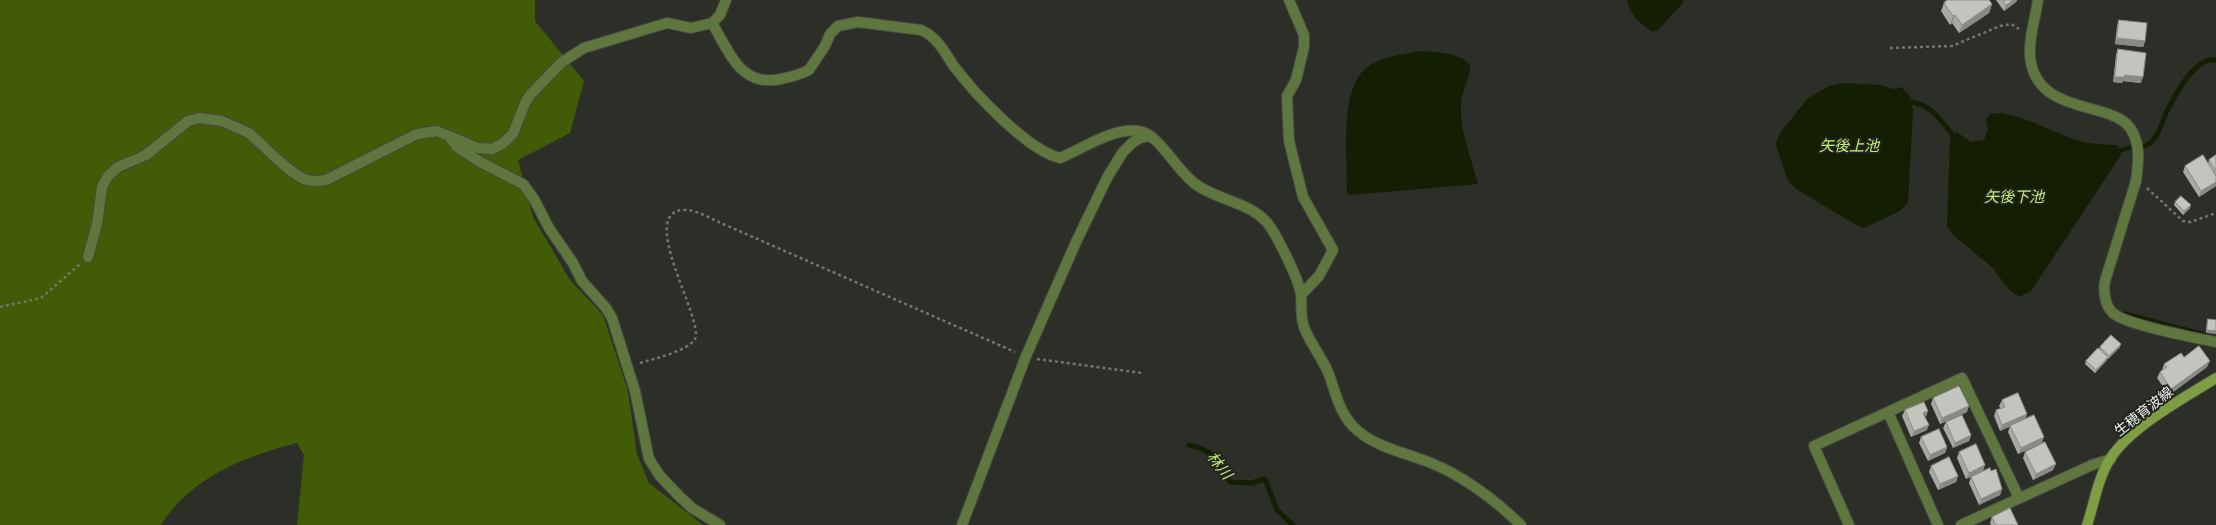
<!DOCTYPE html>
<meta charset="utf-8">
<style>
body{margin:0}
canvas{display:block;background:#2c2e28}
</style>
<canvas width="2216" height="525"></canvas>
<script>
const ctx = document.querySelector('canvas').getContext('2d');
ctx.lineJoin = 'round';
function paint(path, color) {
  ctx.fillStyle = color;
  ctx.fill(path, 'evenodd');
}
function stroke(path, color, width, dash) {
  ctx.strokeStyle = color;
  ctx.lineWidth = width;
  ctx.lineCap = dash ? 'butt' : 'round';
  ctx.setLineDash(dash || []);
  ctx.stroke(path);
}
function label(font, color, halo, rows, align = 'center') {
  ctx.font = font + ' Cabin,"Noto Sans JP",sans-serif';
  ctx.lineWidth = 4;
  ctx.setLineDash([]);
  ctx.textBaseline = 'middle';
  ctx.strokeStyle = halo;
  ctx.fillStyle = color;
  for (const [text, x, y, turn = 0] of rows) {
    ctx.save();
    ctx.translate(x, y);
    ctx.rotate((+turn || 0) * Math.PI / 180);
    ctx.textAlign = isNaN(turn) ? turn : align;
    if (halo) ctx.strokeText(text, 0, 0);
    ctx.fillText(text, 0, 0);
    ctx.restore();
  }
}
const green = new Path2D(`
 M 0,0 L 535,0 L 535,21 L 584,81 L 570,133 L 518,160 L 533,217 L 570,280 L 603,315 L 628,391 L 637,454 L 649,483 L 703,525 L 297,525 L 304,455 L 297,443 C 245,456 190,478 161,525 L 0,525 Z`);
const water = new Path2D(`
 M 1627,0 L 1682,0 L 1684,2 L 1658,30 L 1653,32 C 1640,24 1631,16 1627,0 Z
 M 1422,51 C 1435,52 1464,53 1470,66 C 1472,71 1461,95 1461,104 C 1459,128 1472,161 1478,184 L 1350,195 L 1347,193 C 1348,160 1339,94 1364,70 C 1379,56 1404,54 1422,51 Z
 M 1845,83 L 1881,85 L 1894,89 L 1901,87 L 1910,96 L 1913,110 L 1908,203 L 1900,211 L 1864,228 L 1858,226 L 1796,189 L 1788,181 L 1777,149 L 1776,143 L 1780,133 L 1807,99 L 1829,86 Z
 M 2001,113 C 2029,117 2053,133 2080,141 C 2093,144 2105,145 2117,145 L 2121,155 L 2031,291 L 2020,297 L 2010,291 L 1992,267 L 1954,236 L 1947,226 L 1950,137 L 1957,132 L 1971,142 L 1984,140 L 1988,129 L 1986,119 L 1990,114 Z`);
const stream = new Path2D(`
 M 1911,102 C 1931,105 1940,119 1952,134
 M 2145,146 C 2159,141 2162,119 2169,107 C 2177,92 2196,56 2216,60
 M 2119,151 L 2131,147
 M 2125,314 L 2205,335
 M 1189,445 C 1219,452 1214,461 1230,482 L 1251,483 L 1265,479 L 1277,510 L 1293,525`);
const path = new Path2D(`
 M 1890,48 L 1952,46 L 2000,26 L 2011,24 L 2019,29
 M 2147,188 L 2183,221 L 2191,222 L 2216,213
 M 0,307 L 41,298 L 80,264
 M 1037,359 L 1142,373
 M 640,363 C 653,359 688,351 695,339 C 705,320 633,207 687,210 C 699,211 711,219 721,223 L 1015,352`);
const minor = new Path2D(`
 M 1289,0 L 1304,35 L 1304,47 L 1296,80 L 1287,96 L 1289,141 L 1303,197 L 1333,250 L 1319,276 L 1301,295
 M 2038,0 C 2035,20 2027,44 2031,63 C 2042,117 2116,100 2132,131 C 2141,147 2138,164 2136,181 L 2105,281 C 2103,291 2105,306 2113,313 C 2126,325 2196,338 2216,342
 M 712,23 C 731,55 742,90 785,78 C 794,76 801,74 809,70 L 825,46 L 830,34 L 838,26 L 858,22 L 921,30 C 937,37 944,51 953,65 C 974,93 1027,150 1060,158 C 1085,148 1129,116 1153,138 C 1168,151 1178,170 1194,183 C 1216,201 1255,202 1271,228 C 1279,240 1300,282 1301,295 C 1302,306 1300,316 1304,327 C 1310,343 1321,356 1328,372 C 1336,393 1339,415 1358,431 C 1378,448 1407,453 1431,463 C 1465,477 1495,500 1521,525
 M 449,136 L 456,146 L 480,162 L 523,184 L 534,199 L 549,228 L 573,263 L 582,281 L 606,308 L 612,318 L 635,391 L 649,459 L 660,476 L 680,497 L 692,508 L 720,525
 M 88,257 L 97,224 L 102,187 L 108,176 L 118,167 L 146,155 L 188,121 L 199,118 L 222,121 L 249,133 C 263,145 288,172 304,179 C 311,182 318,181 326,180 L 417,134 L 437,131 L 478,148 L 492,149 L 502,144 L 513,134 L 525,103 L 530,95 L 562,62 L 584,48 L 667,23 L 691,28 L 712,23 L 720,15 L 726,0
 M 962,525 L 1026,356 L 1076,242 L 1108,176 L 1123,152 L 1132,143 L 1140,138 L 1149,136
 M 1849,525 L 1814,446 L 1888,412
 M 1938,525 L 1888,412 L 1962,378 L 2019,498
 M 1961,525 L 2092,465 L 2111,459`);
const secondary = new Path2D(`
 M 2087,525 C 2094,504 2098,478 2110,459 C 2130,427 2184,398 2216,378`);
const wall = new Path2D(`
 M 1996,0 L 2017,0 L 2016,2 L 2004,11 Z
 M 1944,3 L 1992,4 L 1989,13 L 1959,33 L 1952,23 L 1950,25 L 1941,11 Z
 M 2119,20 L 2145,41 L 2143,47 L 2115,44 L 2117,26 Z
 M 2118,49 L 2141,83 L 2123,81 L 2122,83 L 2113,82 L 2116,55 Z
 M 2216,155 L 2216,175 L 2211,168 L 2216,176 L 2216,186 L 2199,197 L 2183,172 L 2185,166 L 2208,163 L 2209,160 Z
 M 2175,202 L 2190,208 L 2183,215 L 2174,205 Z
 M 2208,319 L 2216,320 L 2206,333 L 2207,322 Z
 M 2100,347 L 2120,347 L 2108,359 L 2107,359 L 2107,360 L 2095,373 L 2085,364 L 2086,361 L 2099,349 Z
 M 2184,357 L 2207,367 L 2169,395 L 2157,378 L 2160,372 L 2162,370 L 2164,364 Z
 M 1933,398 L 1967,412 L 1940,424 L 1931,404 Z
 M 2002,400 L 2027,414 L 2025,419 L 2042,443 L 2018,454 L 2008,432 L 2010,426 L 2000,431 L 1994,416 L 1996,410 L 2001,409 L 1999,406 Z
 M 1905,410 L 1925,417 L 1927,430 L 1911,437 L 1902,416 Z
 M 1946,422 L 1971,435 L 1969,441 L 1953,448 L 1943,428 Z
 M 1921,437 L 1947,447 L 1945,453 L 1928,461 L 1919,443 Z
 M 1959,452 L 1983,471 L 1966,479 L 1957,458 Z
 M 2025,452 L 2053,470 L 2033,480 L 2023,458 Z
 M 1931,466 L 1958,476 L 1956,482 L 1938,490 L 1929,472 Z
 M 1971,477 L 2002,489 L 2000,495 L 1979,505 L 1969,483 Z
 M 1992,517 L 2018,525 L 1991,525 L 1990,523 Z`);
const shadedWall = new Path2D(`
 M 2014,0 L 2017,0 L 2016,2 L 2004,11 L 2006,5 Z
 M 1992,4 L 1989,13 L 1959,33 L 1962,25 Z
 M 1955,15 L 1952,23 L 1950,25 L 1953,16 Z
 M 2117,38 L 2145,41 L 2143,47 L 2115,44 Z
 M 2125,75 L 2143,77 L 2141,83 L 2123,81 L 2122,83 L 2113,82 L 2115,77 Z
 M 2216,182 L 2216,186 L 2199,197 L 2201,191 Z
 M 2191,205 L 2190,208 L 2183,215 L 2184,211 Z
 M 2207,330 L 2216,331 L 2216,334 L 2206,333 Z
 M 2121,344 L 2120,347 L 2108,359 L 2109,356 Z
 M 2108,357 L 2107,360 L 2095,373 L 2096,370 Z
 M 2210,361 L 2207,367 L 2169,395 L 2171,389 Z
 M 1969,406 L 1967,412 L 1940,424 L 1942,418 Z
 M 1928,411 L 1926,417 L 1923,413 Z
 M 2027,414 L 2025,420 L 2000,431 L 2002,425 Z
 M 1929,425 L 1927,430 L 1911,437 L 1914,431 Z
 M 1971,435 L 1969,441 L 1953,448 L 1955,443 Z
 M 2044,437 L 2042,443 L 2018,454 L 2021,448 Z
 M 1947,447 L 1945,453 L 1928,461 L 1930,455 Z
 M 2056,464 L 2053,470 L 2033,480 L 2036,474 Z
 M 1985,465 L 1983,471 L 1966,479 L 1969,473 Z
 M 1958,476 L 1956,482 L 1938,490 L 1940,484 Z
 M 2002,489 L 2000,495 L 1979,505 L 1981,499 Z`);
const building = new Path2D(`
 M 1947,0 L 1989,0 L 1992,4 L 1962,25 L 1955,15 L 1953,16 L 1944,3 Z
 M 2003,0 L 2014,0 L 2006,5 Z
 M 2119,20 L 2147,23 L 2145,41 L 2117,38 Z
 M 2118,49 L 2146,53 L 2143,77 L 2125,75 L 2124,77 L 2115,77 Z
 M 2203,155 L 2216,176 L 2216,182 L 2201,191 L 2185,166 Z
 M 2216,155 L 2216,171 L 2209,160 Z
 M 2181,196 L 2191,205 L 2184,211 L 2175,202 Z
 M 2208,319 L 2216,320 L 2216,331 L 2207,330 Z
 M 2111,335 L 2121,344 L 2109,356 L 2100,347 Z
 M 2199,346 L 2210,361 L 2171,389 L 2160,372 L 2167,367 L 2164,364 L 2181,353 L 2184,357 Z
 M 2098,348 L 2108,357 L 2096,370 L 2086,361 Z
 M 1959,386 L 1969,406 L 1942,418 L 1933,398 Z
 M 2018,393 L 2027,414 L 2002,425 L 1996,410 L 2005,407 L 2002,400 Z
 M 1924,402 L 1928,411 L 1923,413 L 1929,425 L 1914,431 L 1905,410 Z
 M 1962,415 L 1971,435 L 1955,443 L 1946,422 Z
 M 2034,415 L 2044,437 L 2021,448 L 2010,426 Z
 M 1939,429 L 1947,447 L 1930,455 L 1921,437 Z
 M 2045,442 L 2056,464 L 2036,474 L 2025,452 Z
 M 1976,444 L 1985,465 L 1969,473 L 1959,452 Z
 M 1949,457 L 1958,476 L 1940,484 L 1931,466 Z
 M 1990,468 L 1991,471 L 1996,469 L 2002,489 L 1981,499 L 1971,477 Z
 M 2010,508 L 2018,525 L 1996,525 L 1992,517 Z`);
const streetNames = [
 ["生穂育波線",2144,412,-38]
];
const waterNames = [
 ["矢後上池",1849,147],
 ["矢後下池",2014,198],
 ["林川",1219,466,51]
];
paint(green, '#415b07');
paint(water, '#141e03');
stroke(stream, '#141e03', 5);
stroke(minor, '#474943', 12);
stroke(secondary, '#474943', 12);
stroke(path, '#737570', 2.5, [3, 3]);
stroke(minor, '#60763f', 10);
stroke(secondary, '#7d9e42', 10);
paint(wall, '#a7a9a3');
paint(shadedWall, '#888a85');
paint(building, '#c2c5be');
stroke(building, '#888a85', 1);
label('14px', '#edefeb', '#22251f', streetNames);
label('italic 15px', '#c0ed76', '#22251f', waterNames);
</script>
